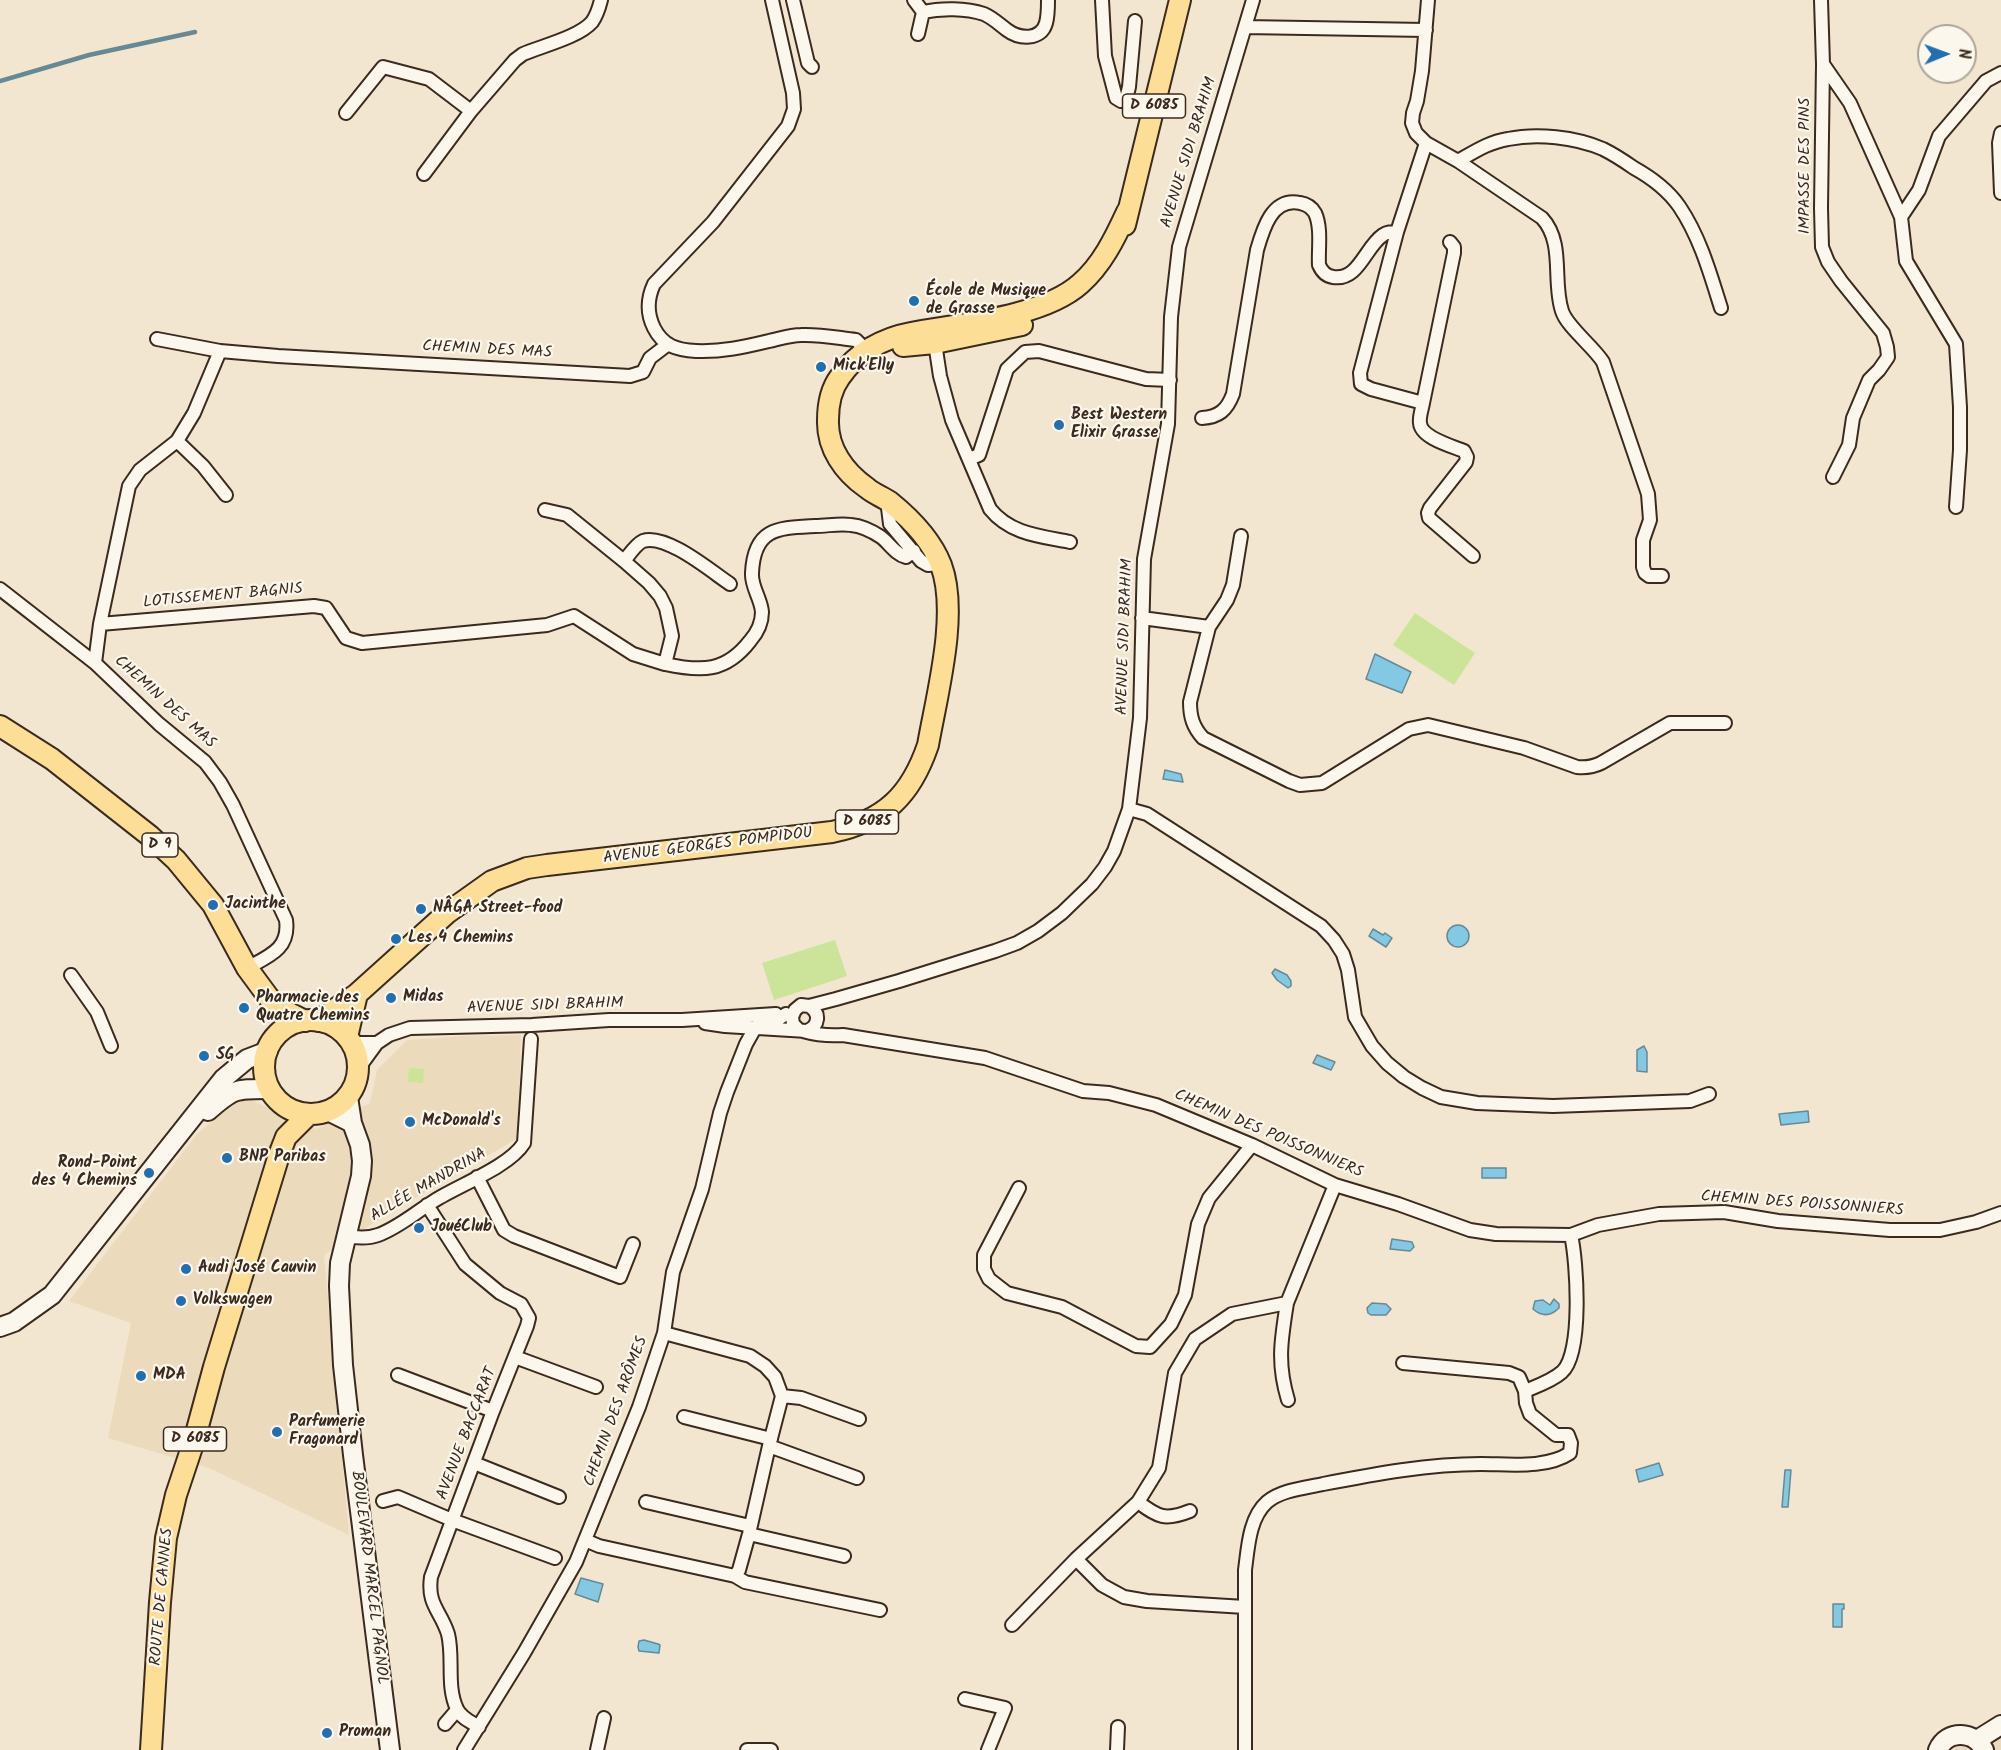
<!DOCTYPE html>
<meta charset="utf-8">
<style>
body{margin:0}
#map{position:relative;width:2001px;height:1750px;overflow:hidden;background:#f2e6d0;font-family:Kalam,sans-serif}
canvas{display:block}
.north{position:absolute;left:1917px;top:24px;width:60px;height:60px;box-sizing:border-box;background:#fbf7ec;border:2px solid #aea59a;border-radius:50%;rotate:89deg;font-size:16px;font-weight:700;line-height:24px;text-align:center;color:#3b2a1e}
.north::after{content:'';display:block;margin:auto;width:21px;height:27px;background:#1f6fb2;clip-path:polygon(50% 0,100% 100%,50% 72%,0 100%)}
</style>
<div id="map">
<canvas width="2001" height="1750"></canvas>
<div class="north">N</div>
</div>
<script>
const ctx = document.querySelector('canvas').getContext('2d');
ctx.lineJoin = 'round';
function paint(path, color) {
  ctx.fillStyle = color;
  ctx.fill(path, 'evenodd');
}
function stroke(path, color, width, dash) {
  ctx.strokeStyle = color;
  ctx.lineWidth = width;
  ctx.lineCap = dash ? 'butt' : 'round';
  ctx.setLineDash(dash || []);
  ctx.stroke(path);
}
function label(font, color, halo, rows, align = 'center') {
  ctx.font = font + ' Kalam,sans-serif';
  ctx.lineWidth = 4.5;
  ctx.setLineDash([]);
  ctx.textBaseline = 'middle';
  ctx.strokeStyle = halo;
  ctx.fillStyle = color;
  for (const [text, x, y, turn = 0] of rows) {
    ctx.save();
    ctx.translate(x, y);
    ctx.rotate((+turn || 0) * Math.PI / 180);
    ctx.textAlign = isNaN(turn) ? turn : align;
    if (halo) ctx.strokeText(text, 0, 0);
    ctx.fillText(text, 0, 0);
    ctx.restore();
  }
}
const built = new Path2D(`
 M 521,1035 L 518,1138 L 381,1218 L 324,1255 L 349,1535 L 209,1468 L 108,1438 L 131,1323 L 69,1301 L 197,1134 L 242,1096 L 317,1129 L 370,1103 L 377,1070 L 407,1040 L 464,1036 Z
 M 2001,1718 L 2001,1750 L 1927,1750 L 1973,1730 Z`);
const green = new Path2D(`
 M 1415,613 L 1475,653 L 1454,685 L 1393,645 Z
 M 835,940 L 847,976 L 774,1000 L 762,963 Z
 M 409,1068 L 424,1069 L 423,1083 L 408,1082 Z`);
const water = new Path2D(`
 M 1375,654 L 1411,672 L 1402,693 L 1366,679 Z
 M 1165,770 L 1181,774 L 1183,782 L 1163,779 Z
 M1447 936a11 11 0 1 1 22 0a11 11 0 1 1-22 0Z
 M 1373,929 L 1383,935 L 1385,933 L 1392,938 L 1386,947 L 1369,936 Z
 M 1275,969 L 1287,975 L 1291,981 L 1291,986 L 1288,988 L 1277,980 L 1272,973 Z
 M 1644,1046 L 1647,1052 L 1647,1072 L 1637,1071 L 1637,1050 Z
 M 1317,1055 L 1335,1062 L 1331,1070 L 1313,1063 Z
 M 1808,1111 L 1809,1122 L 1781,1125 L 1779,1114 Z
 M 1482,1168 L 1506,1168 L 1506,1178 L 1482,1178 Z
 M 1392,1239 L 1412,1242 L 1414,1247 L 1410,1251 L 1390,1249 Z
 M 1554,1299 L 1559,1304 L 1559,1308 C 1551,1316 1542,1317 1533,1309 L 1535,1301 L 1543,1300 L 1550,1305 Z
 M 1372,1303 L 1386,1304 L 1391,1309 L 1386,1315 L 1371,1315 L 1368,1313 L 1367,1308 Z
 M 1659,1463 L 1663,1475 L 1639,1482 L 1636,1470 Z
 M 1785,1470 L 1791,1470 L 1788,1507 L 1782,1507 Z
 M 581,1578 L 603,1584 L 598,1602 L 575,1594 Z
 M 1833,1604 L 1844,1604 L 1844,1609 L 1842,1609 L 1842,1627 L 1833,1627 Z
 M 644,1640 L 658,1644 L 660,1645 L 659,1653 L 639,1651 L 638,1647 L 639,1641 Z`);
const stream = new Path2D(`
 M 0,81 L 89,55 L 195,32`);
const street = new Path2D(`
 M 772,0 L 793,93 L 794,109 L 788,126 L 713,222 L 654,284 C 647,299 647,314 654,328 C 663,346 677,350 696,351 C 722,352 744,347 769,341 C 779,339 790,335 801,335 C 819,334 838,338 856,340 L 866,350
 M 793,0 L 808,63 L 812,67
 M 914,0 L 923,12
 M 1102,0 L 1105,56 L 1116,98 L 1121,101 L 1126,99 L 1129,87 L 1135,21
 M 1428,0 L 1422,71 L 1417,101 L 1413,113 L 1412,123 L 1416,133 L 1426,143 L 1458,161 L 1542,218 C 1565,243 1552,281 1562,311 C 1567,327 1593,346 1603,362 L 1648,494 L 1650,520 L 1643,540 L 1643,567 L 1645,573 L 1649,576 L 1662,576
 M 1821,0 L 1823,64 L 1821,208 L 1822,247 L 1828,262 L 1841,281 L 1883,333 L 1887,347 L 1888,357 L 1879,370 L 1869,380 L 1853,418 L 1849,445 L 1833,477
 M 1245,27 L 1426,30
 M 918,34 L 923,12 C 941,8 966,8 984,14 C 993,18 999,24 1007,30 C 1019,39 1041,41 1046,23 C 1048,16 1048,8 1048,0
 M 1823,64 L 1850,103 L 1901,217 L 1906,261 L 1956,344 L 1960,407 L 1960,450 L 1956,507
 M 346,113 L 383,67 L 429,79 L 471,111
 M 2001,133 L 1999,143 L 2001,193
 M 1426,143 L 1397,232 L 1360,373 L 1361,384 L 1371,389 L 1423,403 C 1422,409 1419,417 1420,423 C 1421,438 1452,446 1464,451 L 1467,457 L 1466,462 L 1430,508 L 1428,513 L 1429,518 L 1473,556
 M 1458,161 C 1474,152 1489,142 1508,139 C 1537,133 1575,137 1603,149 C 1613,154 1624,161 1634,168 C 1652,178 1667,189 1679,206 C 1700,237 1710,273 1721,308
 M 424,174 L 471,111 L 515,60 L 523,54 C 542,46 579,37 592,22 C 597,15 599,8 601,0
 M 1901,217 L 1919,190 L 1939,136 L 1986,81 L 2001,73
 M 157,339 L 220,351
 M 935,343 L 940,376 L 952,420 L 990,509 C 1010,534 1040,536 1070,542
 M 1423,403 L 1454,253 L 1454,247 L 1450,242
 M 1202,418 C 1219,417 1227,410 1233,394 L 1257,250 C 1263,229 1272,197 1300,203 C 1306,204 1312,208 1315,213 C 1322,228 1318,250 1319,265 C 1322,272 1326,276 1333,277 C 1359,281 1365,247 1383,235 C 1387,232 1391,232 1397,232
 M 177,441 L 203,466 L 226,495
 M 969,459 L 979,455 L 1007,369 L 1025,352 L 1039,351 L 1146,379 L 1170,380
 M 887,500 L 890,524 L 921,561 L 928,565 L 940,564
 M 1241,536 L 1233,585 L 1227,600 L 1209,627 L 1190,702 C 1190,717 1193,727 1203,738 L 1289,781 L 1300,785 L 1322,783 L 1409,729 L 1428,725 L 1524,748 L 1577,767 C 1587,768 1593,767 1601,763 L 1670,723 L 1725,723
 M 624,561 C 629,555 636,544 643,541 C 666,533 712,572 730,584
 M 0,589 L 95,663 L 159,724 L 205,762 L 220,782 L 233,805 L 286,920 C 290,949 269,956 247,968
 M 1142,618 L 1209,627
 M 100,624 L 314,606 L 326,608 L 346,638 L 362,643 L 547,625 L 574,616 L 633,654 L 665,664 L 672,636 L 666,608 L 660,596 L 649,583 L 624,561 L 567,515 L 545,510
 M 95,663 L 100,624 L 129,486 L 140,470 L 177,441 L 194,413 L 220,351 L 278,356 L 630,376 L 643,372 L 650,358 L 667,345
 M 665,664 C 702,672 726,672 750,641 C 757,633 762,623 762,612 C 761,598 751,587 752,573 C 754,527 779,528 815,526 C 827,526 840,523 851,525 C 862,526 872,531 881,537 C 889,543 895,554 906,557 L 914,551
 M 1129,809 L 1147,814 L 1321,926 L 1334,940 L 1343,954 L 1348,970 L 1355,1017 L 1372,1046 L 1387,1063 L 1404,1077 L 1422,1088 L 1441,1097 L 1477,1103 L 1553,1106 L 1690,1101 L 1709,1094
 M 71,975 L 97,1012 L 111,1046
 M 705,1023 L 725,1026 L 807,1031 C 819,1026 821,1013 809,1006
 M 798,1029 L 793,1024 L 792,1017 L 795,1010 L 801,1005 L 809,1006 L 836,999 L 899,981 L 995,951 L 1017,943 L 1038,931 L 1062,913 L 1092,884 L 1105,867 L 1114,851 L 1129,809 L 1140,718 L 1144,559 L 1168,424 L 1171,317 L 1179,247 L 1253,0
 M 803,1031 C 817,1035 828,1036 843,1035 L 985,1058 L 1083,1091 L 1109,1093 L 1156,1105 L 1252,1145 L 1335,1185 L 1398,1204 L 1470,1230 L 1496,1234 L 1571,1235 L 1598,1225 L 1659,1214 L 1724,1212 L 1778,1221 L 1890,1230 L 1940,1230 L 1976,1222 L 2001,1213
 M 351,1043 L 377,1043
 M 358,1069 L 377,1043 L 389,1035 L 410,1028 L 532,1025 L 609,1020 L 682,1020 L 776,1014
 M 477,1177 L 504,1230 L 514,1236 L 620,1277 L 633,1244
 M 1019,1188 L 984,1255 L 984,1269 L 989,1279 L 1007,1293 L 1062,1307 L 1136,1346 L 1150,1347 L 1171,1324 L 1185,1295 L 1198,1224 L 1209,1198 L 1252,1145
 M 427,1205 L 465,1264 L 500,1293 L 521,1304 L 529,1318 L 527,1326 L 493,1411 L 431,1577 C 427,1605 441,1611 448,1634 C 454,1658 446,1686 457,1709 C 461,1718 471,1722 479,1727
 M 346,1236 C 357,1238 367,1239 378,1235 C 398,1228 416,1212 434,1201 C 459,1185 509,1167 524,1143 L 531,1039
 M 1287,1303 C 1281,1340 1277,1364 1288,1400
 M 664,1333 L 750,1356 L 765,1366 L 775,1377 L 782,1396 L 769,1446 L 749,1534 L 739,1570 L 735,1576
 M 515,1357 L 596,1387
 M 398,1375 L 493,1411
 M 1525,1391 C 1537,1386 1552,1381 1562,1372 C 1583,1354 1577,1261 1571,1235
 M 782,1396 L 801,1398 L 859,1419
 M 684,1417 L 771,1439
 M 769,1446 L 857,1478
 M 474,1463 L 559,1497
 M 383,1501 L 398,1497 L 452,1520 L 555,1558
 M 646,1502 L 750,1526
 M 1138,1502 C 1158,1517 1165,1521 1190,1511
 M 749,1534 L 844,1556
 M 585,1540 L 599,1546 L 735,1576 L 745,1582 L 880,1610
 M 1076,1559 L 1102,1585 L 1124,1597 L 1147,1601 L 1245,1607
 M 1012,1625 L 1076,1559 L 1138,1502 L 1159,1468 L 1175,1373 L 1195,1339 L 1232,1314 L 1287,1303 L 1335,1185
 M 965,1699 L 1005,1708 L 988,1750
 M 445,1724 L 457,1710
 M 464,1750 L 524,1653 L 576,1562 L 639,1407 L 664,1333 L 673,1272 L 702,1189 L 720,1113 L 727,1092 L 746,1044 L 755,1028 L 762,1023 L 777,1020 L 786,1014
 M 597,1750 L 604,1718
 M 747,1750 L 771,1750
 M 1117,1750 L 1118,1727
 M 1245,1750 L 1245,1570 C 1248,1548 1249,1518 1267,1502 C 1281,1490 1305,1488 1323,1484 C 1375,1474 1428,1464 1481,1464 C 1509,1464 1546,1469 1570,1453 L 1571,1443 L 1568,1435 L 1556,1435 L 1530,1414 L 1526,1403 L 1525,1391 L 1519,1377 L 1509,1373 L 1403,1363`);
const secondary = new Path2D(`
 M 348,1097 L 352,1123 L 360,1145 L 362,1161 L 361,1176 L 340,1263 L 339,1286 L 343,1365 L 353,1455 L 390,1750
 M 208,1111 C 234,1088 235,1089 270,1089
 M 328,1111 L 352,1123
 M 0,1327 L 14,1322 L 52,1295 L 223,1079 L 247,1059 L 268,1051
 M 1977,1740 L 2001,1725
 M 1938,1750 C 1947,1729 1975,1731 1984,1750`);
const primary = new Path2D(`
 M 1125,225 L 1180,0
 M 903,346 L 935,343 L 1022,325
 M 0,726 L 52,759 L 150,836 L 176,860 L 213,905 L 247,968 L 275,1006 L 305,1021
 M264 1067a47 47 0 1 1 94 0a47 47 0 1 1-94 0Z
 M 318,1021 L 357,994 L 447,913 L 492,881 L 527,868 L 547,865 L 832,832 C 885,821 911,795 928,745 C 937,694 959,613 941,565 C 931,539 911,519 890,502 C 883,497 874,494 867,488 C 844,472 827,448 828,420 C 828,405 831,389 840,377 C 856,353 883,338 911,333 C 960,324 1043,317 1080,284 C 1102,265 1115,238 1127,212
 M 347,1037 L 357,994
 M 151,1750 L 160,1602 L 166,1538 L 176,1495 L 194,1441 L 214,1367 L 279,1155 L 286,1137 L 309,1114`);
const markers = [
 [914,301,6,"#1f6fb2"],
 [821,367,6,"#1f6fb2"],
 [1059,425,6,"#1f6fb2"],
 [213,905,6,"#1f6fb2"],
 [421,909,6,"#1f6fb2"],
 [396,939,6,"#1f6fb2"],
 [391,998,6,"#1f6fb2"],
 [244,1008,6,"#1f6fb2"],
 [204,1056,6,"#1f6fb2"],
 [410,1122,6,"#1f6fb2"],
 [227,1158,6,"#1f6fb2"],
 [149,1173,6,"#1f6fb2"],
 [419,1228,6,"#1f6fb2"],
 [186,1269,6,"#1f6fb2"],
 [181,1301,6,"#1f6fb2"],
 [141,1376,6,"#1f6fb2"],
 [277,1432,6,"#1f6fb2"],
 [327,1733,6,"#1f6fb2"]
];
const shields = [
 [1154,106,63],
 [867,822,63],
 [160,845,36],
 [195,1439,63]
];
const shieldNames = [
 ["D 6085",1154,106],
 ["D 6085",867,822],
 ["D 9",160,845],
 ["D 6085",195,1439]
];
const streetNames = [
 ["AVENUE SIDI BRAHIM",1190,153,-73],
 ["IMPASSE DES PINS",1806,166,-90],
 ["CHEMIN DES MAS",487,351,3],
 ["LOTISSEMENT BAGNIS",223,597,-5],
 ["AVENUE SIDI BRAHIM",1126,637,-88],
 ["CHEMIN DES MAS",164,703,42],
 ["AVENUE GEORGES POMPIDOU",708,847,-7],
 ["AVENUE SIDI BRAHIM",545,1007,-2],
 ["CHEMIN DES POISSONNIERS",1268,1135,23],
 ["ALLÉE MANDRINA",429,1186,-30],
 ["CHEMIN DES POISSONNIERS",1802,1205,4],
 ["CHEMIN DES ARÔMES",617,1412,-70],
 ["AVENUE BACCARAT",468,1434,-69],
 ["BOULEVARD MARCEL PAGNOL",368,1578,83],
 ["ROUTE DE CANNES",163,1597,-85]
];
const poiNames = [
 ["École de Musique",926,292],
 ["de Grasse",926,310],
 ["Mick'Elly",833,367],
 ["Best Western",1071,416],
 ["Elixir Grasse",1071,434],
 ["Jacinthe",225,905],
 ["NÂGA Street-food",433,909],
 ["Les 4 Chemins",408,939],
 ["Midas",403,998],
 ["Pharmacie des",256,999],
 ["Quatre Chemins",256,1017],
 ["SG",216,1056],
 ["McDonald's",422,1122],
 ["BNP Paribas",239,1158],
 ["Rond-Point",137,1164,"right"],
 ["des 4 Chemins",137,1182,"right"],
 ["JouéClub",431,1228],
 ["Audi José Cauvin",198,1269],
 ["Volkswagen",193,1301],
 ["MDA",153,1376],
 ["Parfumerie",289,1423],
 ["Fragonard",289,1441],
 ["Proman",339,1733]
];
paint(built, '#ecdabd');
paint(green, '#cbe49a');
paint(water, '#83c9e4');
stroke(water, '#668995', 1.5);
stroke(stream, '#668995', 4.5);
stroke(street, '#3b2a1e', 16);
stroke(secondary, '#3b2a1e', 22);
stroke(primary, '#3b2a1e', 24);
stroke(street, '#fbf7ec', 12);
stroke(secondary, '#fbf7ec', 18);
stroke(primary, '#fdde96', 20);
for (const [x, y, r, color] of markers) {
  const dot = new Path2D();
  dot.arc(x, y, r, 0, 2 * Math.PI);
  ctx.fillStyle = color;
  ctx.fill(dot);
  stroke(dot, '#fbf7ec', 2);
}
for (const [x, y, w] of shields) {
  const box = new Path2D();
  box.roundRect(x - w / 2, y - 12, w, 24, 4.5);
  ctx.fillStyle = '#fbf7ec';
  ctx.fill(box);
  stroke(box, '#3b2a1e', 1.5);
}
label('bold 15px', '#3b2a1e', null, shieldNames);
label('16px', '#3b2a1e', '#fbf7ec', streetNames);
label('bold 16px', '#3b2a1e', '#fbf7ec', poiNames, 'left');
</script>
